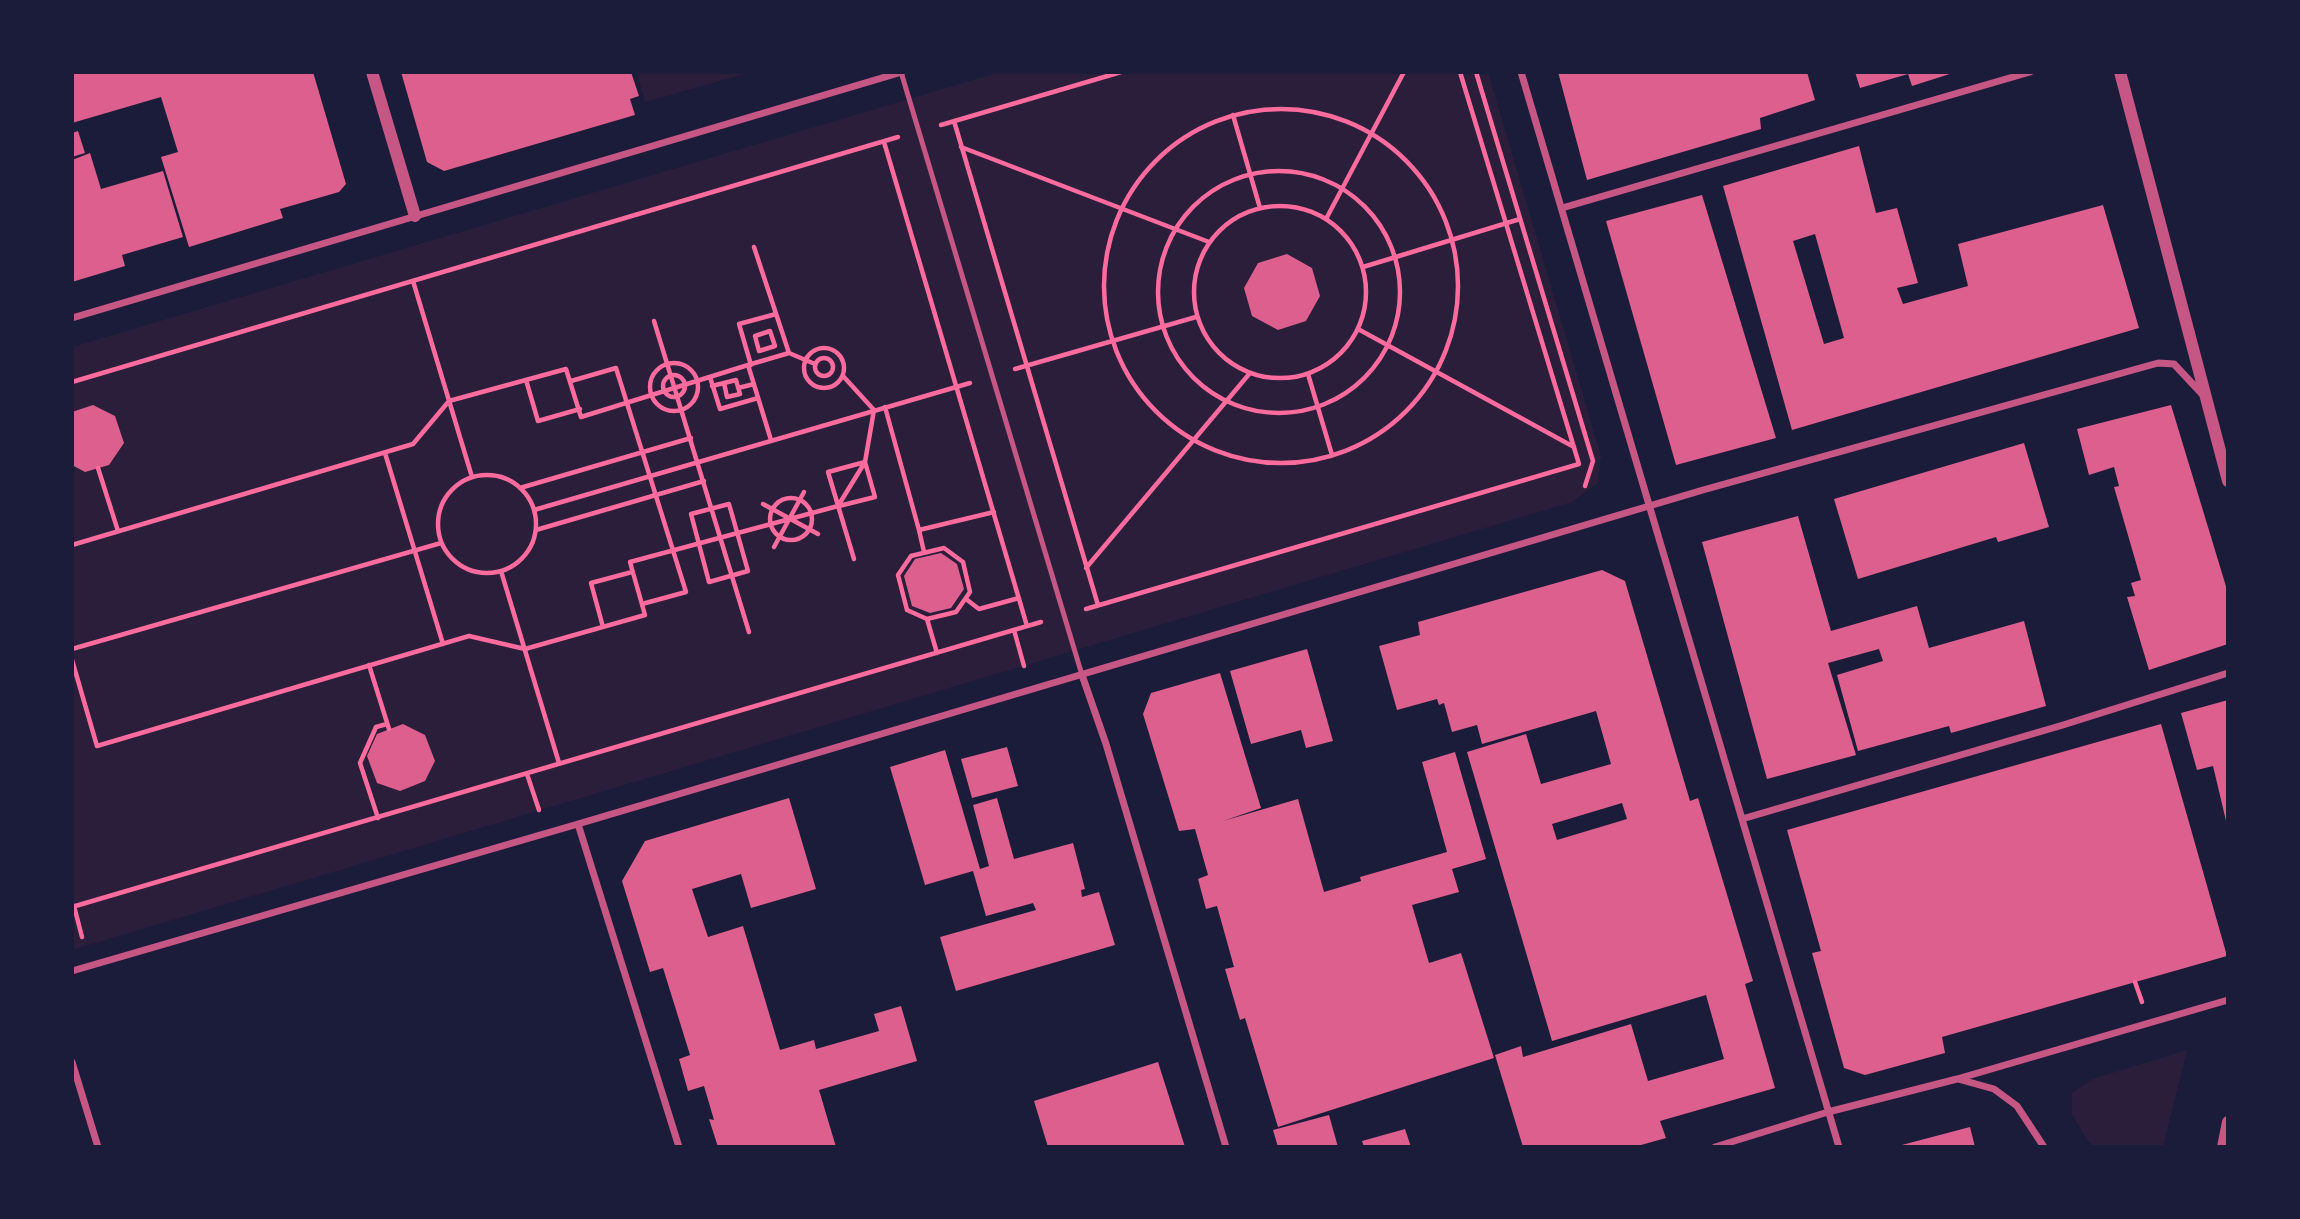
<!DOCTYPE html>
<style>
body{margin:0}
#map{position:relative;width:2300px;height:1219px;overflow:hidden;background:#1b1b3a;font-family:Merriweather,serif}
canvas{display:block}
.frame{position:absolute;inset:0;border:74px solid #1b1b3a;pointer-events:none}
</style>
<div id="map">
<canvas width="2300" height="1219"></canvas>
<div class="frame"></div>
</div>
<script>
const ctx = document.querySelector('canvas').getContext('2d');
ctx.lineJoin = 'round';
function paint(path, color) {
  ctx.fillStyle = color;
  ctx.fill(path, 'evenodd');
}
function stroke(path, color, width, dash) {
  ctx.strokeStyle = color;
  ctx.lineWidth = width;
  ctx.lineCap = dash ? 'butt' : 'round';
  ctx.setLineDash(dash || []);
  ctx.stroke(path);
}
const green = new Path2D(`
 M 637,72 L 752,72 L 645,102 Z
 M 1000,72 L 1488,72 L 1601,456 L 1598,483 L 1572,502 L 72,950 L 72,347 Z
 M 2187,1050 L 2163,1147 L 2092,1147 L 2072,1115 L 2072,1093 L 2092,1079 Z`);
const building = new Path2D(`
 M 72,72 L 313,72 L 346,184 L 339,192 L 280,209 L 283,218 L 189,247 L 161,157 L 178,152 L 161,97 L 72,123 Z
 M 401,72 L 631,72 L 639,96 L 630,99 L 635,115 L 444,171 L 427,162 Z
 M 1558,72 L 1807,72 L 1815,100 L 1760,118 L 1761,129 L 1587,180 Z
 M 1855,72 L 1956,72 L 1912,86 L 1908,74 L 1860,88 Z
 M 78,131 L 85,153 L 72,157 L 72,133 Z
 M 1859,146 L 1876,213 L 1897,208 L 1918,283 L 1897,288 L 1903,304 L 1968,286 L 1958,244 L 2103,205 L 2139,328 L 1792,430 L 1723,186 ZM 1815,234 L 1844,338 L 1824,344 L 1793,241 Z
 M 90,153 L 101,189 L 163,171 L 183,237 L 122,255 L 125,266 L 72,282 L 72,160 Z
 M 1702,195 L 1776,438 L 1676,465 L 1606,221 Z
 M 1287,254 L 1312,268 L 1320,296 L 1306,321 L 1278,330 L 1252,316 L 1244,288 L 1258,263 Z
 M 93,405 L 115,416 L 124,443 L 109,465 L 85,472 L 72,465 L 72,412 Z
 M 2171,405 L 2228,593 L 2228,644 L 2149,670 L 2127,597 L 2135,596 L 2131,583 L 2141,580 L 2114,487 L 2119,486 L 2114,467 L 2089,475 L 2077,429 Z
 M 2024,443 L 2049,527 L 1998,542 L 1996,537 L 1858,579 L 1834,499 Z
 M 1798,516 L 1831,631 L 1917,606 L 1929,648 L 2024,621 L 2046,706 L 1951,733 L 1949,726 L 1858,751 L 1837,675 L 1883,661 L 1879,649 L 1828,663 L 1856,755 L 1767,779 L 1702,542 Z
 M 941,553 L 957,564 L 964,589 L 951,608 L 930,613 L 912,606 L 904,576 L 915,559 Z
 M 1602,570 L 1625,581 L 1690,801 L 1698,798 L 1753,981 L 1745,984 L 1775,1088 L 1660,1121 L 1666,1138 L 1634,1147 L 1523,1147 L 1495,1055 L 1521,1046 L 1523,1057 L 1631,1024 L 1648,1081 L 1724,1059 L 1706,995 L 1552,1041 L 1467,752 L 1526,734 L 1541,784 L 1611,764 L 1596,711 L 1482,744 L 1477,725 L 1452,732 L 1444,703 L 1439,705 L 1437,699 L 1397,710 L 1379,646 L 1420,635 L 1418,622 ZM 1622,803 L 1627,819 L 1557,840 L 1552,824 Z
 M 1307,649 L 1333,741 L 1306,748 L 1301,730 L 1251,744 L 1230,671 Z
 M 1220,673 L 1261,808 L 1223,821 L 1298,799 L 1324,892 L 1361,881 L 1360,877 L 1447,852 L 1422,762 L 1455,752 L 1486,859 L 1452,869 L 1459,892 L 1412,905 L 1429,963 L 1461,953 L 1494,1058 L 1278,1127 L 1245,1018 L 1240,1020 L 1225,969 L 1234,967 L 1217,906 L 1206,909 L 1198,879 L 1208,875 L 1195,829 L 1179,831 L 1143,714 L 1151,693 Z
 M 2228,700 L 2228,824 L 2227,825 L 2213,766 L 2197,770 L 2181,713 Z
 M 403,724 L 425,735 L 435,761 L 425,781 L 400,791 L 377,783 L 367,756 L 377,734 Z
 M 2161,724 L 2227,956 L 1942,1037 L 1945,1053 L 1865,1075 L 1844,1068 L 1812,953 L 1821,951 L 1787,830 Z
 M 1007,747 L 1018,786 L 972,798 L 961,759 Z
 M 945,750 L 980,869 L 989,866 L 973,805 L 997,798 L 1014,859 L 1073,843 L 1085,889 L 1081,890 L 1082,897 L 1099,892 L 1115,945 L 956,991 L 940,937 L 1036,910 L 1033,903 L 986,916 L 973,871 L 925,885 L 890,767 Z
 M 789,798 L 816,889 L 751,908 L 741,874 L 692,889 L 708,937 L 743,926 L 780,1050 L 814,1040 L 816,1049 L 879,1031 L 874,1014 L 901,1006 L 917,1061 L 819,1090 L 836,1147 L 718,1147 L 709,1119 L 714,1120 L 704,1086 L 688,1091 L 679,1059 L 690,1055 L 663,968 L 650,972 L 622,881 L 645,841 Z
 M 1158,1062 L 1185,1147 L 1048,1147 L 1034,1101 Z
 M 1329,1115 L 1338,1147 L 1278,1147 L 1273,1130 Z
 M 1970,1127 L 1975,1147 L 1898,1147 L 1898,1146 Z
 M 1405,1129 L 1411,1147 L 1364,1147 L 1362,1141 Z`);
const path = new Path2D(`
 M 1476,72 L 1593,461 L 1585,486
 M1104 286a177 177 0 1 1 354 0a177 177 0 1 1-354 0Z
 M 1233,115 L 1260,208
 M 954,121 L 1098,605
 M 941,125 L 1121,72
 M 884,142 L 1027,626
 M 961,147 L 1209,242
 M1158 292a121 121 0 1 1 242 0a121 121 0 1 1-242 0Z
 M1194 292a86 86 0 1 1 172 0a86 86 0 1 1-172 0Z
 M 1326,219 L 1404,72
 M 1363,267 L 1520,219
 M 413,281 L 472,477
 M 654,321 L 749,632
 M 1358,329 L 1574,447
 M 770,331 L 775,346 L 759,351 L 755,336 Z
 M804 368a20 20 0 1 1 40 0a20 20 0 1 1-40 0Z
 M 789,353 L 815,364
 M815 367a9 9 0 1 1 18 0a9 9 0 1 1-18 0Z
 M650 387a24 24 0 1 1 48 0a24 24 0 1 1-48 0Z
 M 748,365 L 789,353 L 754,247
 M 751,365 L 739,324 L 776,314
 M 1015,369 L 1196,317
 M 1308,374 L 1332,455
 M663 386a11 11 0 1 1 22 0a11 11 0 1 1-22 0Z
 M 710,377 L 720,409 L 758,398
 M 526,380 L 538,421 L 580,409
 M 571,381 L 616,368 L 686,592 L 642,604
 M 72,382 L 898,137
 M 712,386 L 736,380 L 740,394 L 727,397 L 724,383
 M 738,388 L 754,384
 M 885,407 L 919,530 L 994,512
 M 385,453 L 443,644
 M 98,468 L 118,531
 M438 524a49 49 0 1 1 98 0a49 49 0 1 1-98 0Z
 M 520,488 L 691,438
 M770 519a21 21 0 1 1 42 0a21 21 0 1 1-42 0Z
 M 729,504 L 748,571 L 709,582 L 691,514 Z
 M 763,504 L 818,534
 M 839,506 L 875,497 L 865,462 L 828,472 L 854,559
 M 534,510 L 970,383
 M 536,530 L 704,481
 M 919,530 L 924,552
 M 72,545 L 413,444 L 449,401 L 566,369 L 581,417 L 748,365 L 771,440
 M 774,547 L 804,492
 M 1086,568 L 1250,373
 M 501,571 L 559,763
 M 966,599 L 979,609 L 1019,598
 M 1086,609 L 1579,464 L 1460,72
 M 927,619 L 956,612 L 970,592 L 963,562 L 944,548 L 911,556 L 898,575 L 907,610 L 927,619 L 937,653
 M 603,627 L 591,583 L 632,572
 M 1014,630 L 1024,666
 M 72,649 L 441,543
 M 72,660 L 97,746 L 469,636 L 525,649 L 645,615 L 630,562 L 838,506 L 865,462 L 874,410 L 843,376
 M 369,665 L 389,729
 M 527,774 L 539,810
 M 378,818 L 360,763 L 376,727 L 387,724
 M 74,906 L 82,937
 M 72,907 L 1041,622
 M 2135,982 L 2142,1002`);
const service = new Path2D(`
 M 901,72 L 1082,675`);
const minor = new Path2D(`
 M 1521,72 L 1839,1147
 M 1562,208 L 2030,72
 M 72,318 L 902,72
 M 1082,675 L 1106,744 L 1226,1147
 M 1742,819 L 2063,725 L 2228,673
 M 578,824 L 679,1147
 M 72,971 L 578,824 L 1703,490 L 2158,363 L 2174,364 L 2203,395
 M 72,1062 L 98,1147
 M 1958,1079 L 1994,1089 L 2017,1106 L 2044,1147
 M 1715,1147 L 1828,1112 L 1957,1079 L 2228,1000`);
const tertiary = new Path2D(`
 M 372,72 L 415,216
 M 2120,72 L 2228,481
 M 2223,1147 L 2228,1122`);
paint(green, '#2a1e3b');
paint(building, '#dd5f8e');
stroke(path, '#ff6b9d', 4.5);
stroke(service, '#c65784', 5);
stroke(minor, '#c65784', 7);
stroke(tertiary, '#c65784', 12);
</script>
